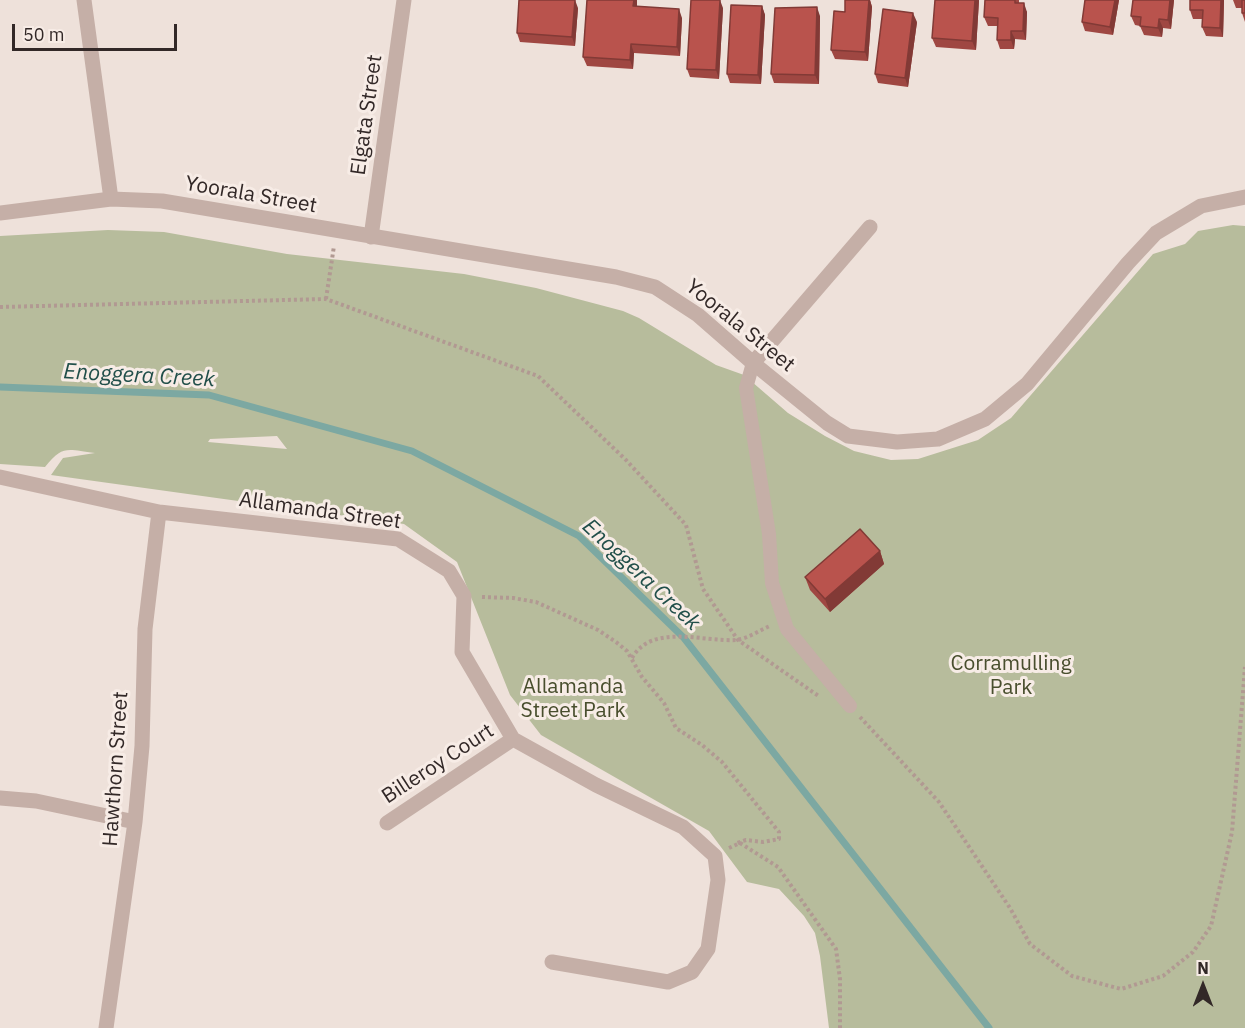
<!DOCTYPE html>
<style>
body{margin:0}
#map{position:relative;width:1245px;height:1028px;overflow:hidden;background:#eee1da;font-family:"IBM Plex Sans",sans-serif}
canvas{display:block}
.north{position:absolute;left:1173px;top:956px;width:60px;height:60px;-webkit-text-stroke:4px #f7ece6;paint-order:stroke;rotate:0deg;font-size:16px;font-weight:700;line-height:24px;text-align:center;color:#322827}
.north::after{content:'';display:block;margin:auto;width:21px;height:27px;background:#322827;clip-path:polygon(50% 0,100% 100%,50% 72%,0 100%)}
.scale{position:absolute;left:12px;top:24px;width:165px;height:27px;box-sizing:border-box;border:3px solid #322827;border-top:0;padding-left:8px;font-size:18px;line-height:21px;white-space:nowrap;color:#322827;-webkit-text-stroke:4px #f7ece6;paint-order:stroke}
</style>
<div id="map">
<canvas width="1245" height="1028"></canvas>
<div class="north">N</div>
<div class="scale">50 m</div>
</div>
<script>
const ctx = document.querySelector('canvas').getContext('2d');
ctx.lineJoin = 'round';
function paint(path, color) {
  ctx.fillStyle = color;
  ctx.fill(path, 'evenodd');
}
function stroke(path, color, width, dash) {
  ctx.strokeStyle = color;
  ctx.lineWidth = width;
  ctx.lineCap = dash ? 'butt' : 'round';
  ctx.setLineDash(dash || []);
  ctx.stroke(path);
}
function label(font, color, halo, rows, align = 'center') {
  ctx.font = font + ' "IBM Plex Sans",sans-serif';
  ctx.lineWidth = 6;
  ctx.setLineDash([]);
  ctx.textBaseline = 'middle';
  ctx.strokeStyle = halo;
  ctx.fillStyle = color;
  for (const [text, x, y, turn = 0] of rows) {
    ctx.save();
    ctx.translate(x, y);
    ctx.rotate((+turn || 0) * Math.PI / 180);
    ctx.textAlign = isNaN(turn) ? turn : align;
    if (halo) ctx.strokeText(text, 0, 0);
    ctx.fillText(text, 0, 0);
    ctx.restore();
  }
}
const green = new Path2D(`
 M 1233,225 L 1245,226 L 1245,1028 L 829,1028 L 820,956 L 815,933 L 804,916 L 779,889 L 747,882 L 709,831 L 541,735 L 510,695 L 457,562 L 404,524 L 51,475 L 63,458 L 95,453 C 68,450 63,444 45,467 L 0,464 L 0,236 L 108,230 L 164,232 L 287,254 L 464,274 L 536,288 L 623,311 L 639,318 L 716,365 L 744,375 L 788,413 L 825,436 L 854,451 L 891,460 L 918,459 L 978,440 L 1011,418 L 1153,254 L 1185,244 L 1198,231 ZM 277,436 L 287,449 L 208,442 L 210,439 Z`);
const stream = new Path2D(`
 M 0,387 L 209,395 L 412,451 L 579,536 L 684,638 L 989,1028`);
const path = new Path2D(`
 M 326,299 L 334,246
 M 0,307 L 326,299 L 538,376 L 626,460 L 686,525 L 703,589 L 738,640 L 820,697
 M 482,597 L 513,598 L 536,602 L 598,630 L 616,642 L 627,651 L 642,677 L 664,703 L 676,728 L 702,745 L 722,762 L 779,832 L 779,839 L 763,842 L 746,840 L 737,843
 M 632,658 C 652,623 703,642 736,640 C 747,639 760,630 770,626
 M 860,717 L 939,802 L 1010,908 L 1030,944 L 1072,976 L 1121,989 L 1163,976 L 1193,952 L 1211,926 L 1232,832 L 1245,667
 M 729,848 L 740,843 L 778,867 L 836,949 L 840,979 L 840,1028`);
const service = new Path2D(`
 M 753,363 L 746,388 L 769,534 L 772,583 L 787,629 L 850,706`);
const minor = new Path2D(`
 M 84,0 L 111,199
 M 0,213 L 111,199 L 162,201 L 616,277 L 655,287 L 698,315 L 753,363 L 827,423 L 848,436 L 897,442 L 938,439 L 985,419 L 1027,384 L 1128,263 L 1156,233 L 1201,206 L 1245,197
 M 371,237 L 404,0
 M 753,363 L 870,227
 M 0,477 L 159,512 L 398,539 L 449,571 L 464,596 L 462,652 L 513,739 L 596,785 L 683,827 L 715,856 L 718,880 L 708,949 L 692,972 L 668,982 L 552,962
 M 0,798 L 36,801 L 135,822
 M 387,823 L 513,739
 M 106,1028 L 135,822 L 142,746 L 145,629 L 159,512`);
const wall = new Path2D(`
 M 587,0 L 637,0 L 637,7 L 682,18 L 680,56 L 634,53 L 633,69 L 587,66 L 583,57 Z
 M 845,0 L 870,0 L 872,7 L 868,61 L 835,59 L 831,50 L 845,12 Z
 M 979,0 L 976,50 L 936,47 L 932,38 Z
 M 985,0 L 1019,0 L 1019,3 L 1027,12 L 1026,40 L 1015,39 L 1014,49 L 1000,49 L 997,40 L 998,26 L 988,26 L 984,17 Z
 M 1085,0 L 1119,0 L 1113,35 L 1085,31 L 1082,22 Z
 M 1133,0 L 1174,0 L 1171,29 L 1163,28 L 1162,37 L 1144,35 L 1140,26 L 1135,25 L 1131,16 Z
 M 1224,0 L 1223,37 L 1206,36 L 1202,27 L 1203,19 L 1193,19 L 1190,10 Z
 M 1233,0 L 1245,0 L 1245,22 L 1242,13 L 1242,8 L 1236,8 Z
 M 762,6 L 765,15 L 761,84 L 730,83 L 727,74 Z
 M 578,8 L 575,46 L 520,42 L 517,33 Z
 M 723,8 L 719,79 L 690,77 L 687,69 Z
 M 820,16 L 819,84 L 774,83 L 771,74 Z
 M 917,22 L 908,87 L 878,83 L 875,74 Z
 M 880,551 L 884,564 L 830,612 L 810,590 L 805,577 Z`);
const shadedWall = new Path2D(`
 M 575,0 L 578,8 L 575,46 L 572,37 Z
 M 634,0 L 637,0 L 637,15 L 633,6 Z
 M 720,0 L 723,8 L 719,79 L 716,70 Z
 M 869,0 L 870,0 L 872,7 L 868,61 L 865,52 Z
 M 975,0 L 979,0 L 976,50 L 972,41 Z
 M 1115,0 L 1119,0 L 1113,35 L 1110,27 Z
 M 1170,0 L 1174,0 L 1171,29 L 1168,20 Z
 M 1221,0 L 1224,0 L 1223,37 L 1220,28 Z
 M 1024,3 L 1027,12 L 1026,40 L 1023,31 Z
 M 762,6 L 765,15 L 761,84 L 758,75 Z
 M 817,7 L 820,16 L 819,84 L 815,75 Z
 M 679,9 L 682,18 L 680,56 L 677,47 Z
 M 913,13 L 917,22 L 908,87 L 905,78 Z
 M 1159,19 L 1163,28 L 1162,37 L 1158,28 Z
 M 1011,31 L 1015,39 L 1014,49 L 1011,40 Z
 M 631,44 L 634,53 L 633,69 L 630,60 Z
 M 880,551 L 884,564 L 830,612 L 825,599 Z`);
const building = new Path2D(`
 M 519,0 L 575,0 L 572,37 L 517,33 Z
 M 587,0 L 634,0 L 633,6 L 679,9 L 677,47 L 631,44 L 630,60 L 583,57 Z
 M 691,0 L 720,0 L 716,70 L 687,69 Z
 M 845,0 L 869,0 L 865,52 L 831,50 L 834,11 L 845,12 Z
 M 935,0 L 975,0 L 972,41 L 932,38 Z
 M 985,0 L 1015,0 L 1015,3 L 1024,3 L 1023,31 L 1011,31 L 1011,40 L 997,40 L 998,18 L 984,17 Z
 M 1085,0 L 1115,0 L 1110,27 L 1082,22 Z
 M 1133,0 L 1170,0 L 1168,20 L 1159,19 L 1158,28 L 1140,26 L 1141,17 L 1131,16 Z
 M 1190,0 L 1221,0 L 1220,28 L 1202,27 L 1203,10 L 1190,10 Z
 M 1242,0 L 1245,0 L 1245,13 L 1242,13 Z
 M 731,5 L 762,6 L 758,75 L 727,74 Z
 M 817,7 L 815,75 L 771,74 L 775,8 Z
 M 883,9 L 913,13 L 905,78 L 875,74 Z
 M 860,529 L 880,551 L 825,599 L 805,577 Z`);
const streetNames = [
 ["Elgata Street",367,115,-82],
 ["Yoorala Street",251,195,10],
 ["Yoorala Street",740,326,39],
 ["Allamanda Street",320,511,8],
 ["Billeroy Court",438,764,-33],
 ["Hawthorn Street",116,769,-86]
];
const parkNames = [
 ["Corramulling",1011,664],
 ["Park",1011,688],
 ["Allamanda",573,687],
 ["Street Park",573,711]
];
const waterNames = [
 ["Enoggera Creek",139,376,3],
 ["Enoggera Creek",641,575,43]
];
paint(green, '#b7bc9c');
stroke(stream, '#7ca8a2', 7);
stroke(path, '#b19992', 4, [3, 3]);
stroke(service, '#c5afa7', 14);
stroke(minor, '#c5afa7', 15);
paint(wall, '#9f4742');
paint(shadedWall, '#823a36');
paint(building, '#b9534d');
stroke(building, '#823a36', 1.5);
label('21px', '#322827', '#f7ece6', streetNames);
label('21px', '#484e2d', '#f7ece6', parkNames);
label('italic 22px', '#214f4a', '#f7ece6', waterNames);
</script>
